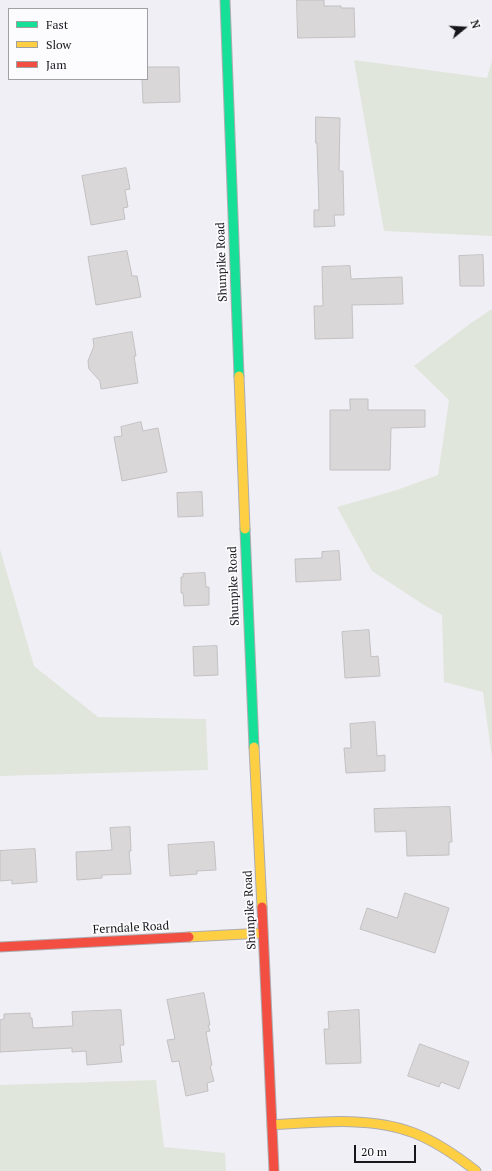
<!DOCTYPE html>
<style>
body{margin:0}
#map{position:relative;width:492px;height:1171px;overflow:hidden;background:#f0eff5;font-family:"PT Serif",serif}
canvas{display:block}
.legend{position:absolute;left:8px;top:8px;width:140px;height:72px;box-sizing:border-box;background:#fcfbfd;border:1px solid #a09fa2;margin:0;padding:5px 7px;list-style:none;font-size:12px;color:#17161a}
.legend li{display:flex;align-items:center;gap:8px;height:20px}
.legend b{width:20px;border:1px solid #a09fa2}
.north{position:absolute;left:444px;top:8px;width:40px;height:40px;-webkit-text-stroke:3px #fcfbfd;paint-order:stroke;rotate:72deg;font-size:11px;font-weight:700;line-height:16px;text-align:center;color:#17161a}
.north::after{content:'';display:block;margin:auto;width:14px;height:18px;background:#17161a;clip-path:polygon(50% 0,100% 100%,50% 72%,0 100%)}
.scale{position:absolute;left:354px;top:1145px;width:62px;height:18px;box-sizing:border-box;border:2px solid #17161a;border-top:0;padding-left:5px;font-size:12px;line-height:14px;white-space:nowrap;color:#17161a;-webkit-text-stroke:3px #fcfbfd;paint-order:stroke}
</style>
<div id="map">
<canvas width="492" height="1171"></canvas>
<ul class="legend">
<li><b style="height:5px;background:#16e098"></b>Fast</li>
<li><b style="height:5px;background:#ffcf43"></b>Slow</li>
<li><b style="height:5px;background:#f24e42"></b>Jam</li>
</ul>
<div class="north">N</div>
<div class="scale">20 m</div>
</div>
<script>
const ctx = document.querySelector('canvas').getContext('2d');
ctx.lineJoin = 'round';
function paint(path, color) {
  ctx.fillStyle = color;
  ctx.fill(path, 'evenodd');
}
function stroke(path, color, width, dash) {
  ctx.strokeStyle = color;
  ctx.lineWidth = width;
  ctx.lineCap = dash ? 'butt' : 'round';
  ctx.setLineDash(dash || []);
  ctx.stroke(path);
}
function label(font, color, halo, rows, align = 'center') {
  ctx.font = font + ' "PT Serif",serif';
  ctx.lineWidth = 3.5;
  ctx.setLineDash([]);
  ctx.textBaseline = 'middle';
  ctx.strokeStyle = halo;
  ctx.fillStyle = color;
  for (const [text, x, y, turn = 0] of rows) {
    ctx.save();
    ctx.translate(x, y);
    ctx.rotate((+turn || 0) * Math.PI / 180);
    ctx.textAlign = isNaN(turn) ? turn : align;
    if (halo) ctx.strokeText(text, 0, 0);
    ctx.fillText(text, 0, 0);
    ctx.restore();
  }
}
const green = new Path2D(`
 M 354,60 L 487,78 L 492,60 L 492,236 L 384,231 Z
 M 492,309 L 492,758 L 483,692 L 444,682 L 442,615 L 424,605 L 372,571 L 337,507 L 397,490 L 438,475 L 449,400 L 414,366 L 471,323 Z
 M 0,549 L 34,666 L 98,717 L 206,719 L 208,770 L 0,776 Z
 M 156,1080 L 164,1147 L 225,1153 L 226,1171 L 0,1171 L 0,1085 Z`);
const building = new Path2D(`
 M 297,0 L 324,0 L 324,6 L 341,6 L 341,8 L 354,8 L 355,37 L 298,38 Z
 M 147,67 L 179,67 L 180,102 L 143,103 L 142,79 L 147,79 Z
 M 316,117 L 340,118 L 339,171 L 343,171 L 344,215 L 334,215 L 335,226 L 314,227 L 314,210 L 319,210 L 317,143 L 316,143 Z
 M 126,168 L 130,189 L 125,190 L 128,207 L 123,208 L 125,219 L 91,225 L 82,176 Z
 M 127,251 L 132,276 L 137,276 L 141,297 L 96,305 L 88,257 Z
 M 483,255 L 484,286 L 460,286 L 459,256 Z
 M 350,266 L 351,279 L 402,277 L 403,304 L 352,305 L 353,338 L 315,339 L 314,306 L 323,306 L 322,267 Z
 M 132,332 L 136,356 L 134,356 L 138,383 L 101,389 L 100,381 L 89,369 L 88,361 L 94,346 L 93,339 Z
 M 350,399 L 368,399 L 368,410 L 425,410 L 425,427 L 391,428 L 390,470 L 330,470 L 330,410 L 350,410 Z
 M 141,422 L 143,431 L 158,428 L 167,472 L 122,481 L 114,437 L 122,436 L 121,427 Z
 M 202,492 L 203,516 L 178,517 L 177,493 Z
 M 339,551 L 341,580 L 296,582 L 295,559 L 322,558 L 322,552 Z
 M 205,573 L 206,587 L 209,587 L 209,605 L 184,606 L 183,593 L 181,593 L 181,577 L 183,577 L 183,574 Z
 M 369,630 L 371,657 L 378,656 L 380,676 L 345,678 L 342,632 Z
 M 217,646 L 218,675 L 194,676 L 193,647 Z
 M 375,722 L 377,756 L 385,755 L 385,771 L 346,773 L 344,748 L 351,748 L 350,724 Z
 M 450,807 L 452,842 L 449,842 L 449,855 L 407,856 L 406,831 L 375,832 L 374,809 Z
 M 130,827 L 131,851 L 129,851 L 131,874 L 102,875 L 102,878 L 77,880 L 76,852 L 112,850 L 110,828 Z
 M 214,842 L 216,870 L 197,871 L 197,874 L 170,876 L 168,845 Z
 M 35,849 L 37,882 L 12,884 L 12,880 L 0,881 L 0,851 Z
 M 405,893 L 449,908 L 435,953 L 360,929 L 367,908 L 397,918 Z
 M 204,993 L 210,1025 L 208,1025 L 210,1031 L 206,1032 L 212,1065 L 210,1066 L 214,1081 L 207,1083 L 208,1091 L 186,1096 L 179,1061 L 172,1062 L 167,1040 L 175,1039 L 167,1000 Z
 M 121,1010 L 124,1045 L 120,1045 L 122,1062 L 87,1065 L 86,1051 L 72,1052 L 72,1048 L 0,1052 L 0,1020 L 4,1019 L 4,1014 L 30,1013 L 30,1018 L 32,1018 L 33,1028 L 73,1026 L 72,1012 Z
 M 359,1010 L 361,1063 L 326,1064 L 324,1029 L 329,1029 L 328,1012 Z
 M 420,1044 L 469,1062 L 459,1089 L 441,1082 L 439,1087 L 408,1076 Z`);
const fast = new Path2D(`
 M 225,0 L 239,376
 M 245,529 L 254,747`);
const slow = new Path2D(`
 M 239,376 L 245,529
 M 254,747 L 262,907
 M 189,937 L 263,933
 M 272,1125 C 317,1122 371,1116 414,1133 C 437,1142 457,1156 476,1171`);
const jam = new Path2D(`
 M 262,907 L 274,1171
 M 0,947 L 189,937`);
const streetNames = [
 ["Shunpike Road",222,262,-92],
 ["Shunpike Road",234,586,-92],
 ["Shunpike Road",250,910,-93],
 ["Ferndale Road",131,928,-3]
];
paint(green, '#e0e6db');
paint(building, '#d9d7d8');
stroke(building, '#c2c0c1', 1);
stroke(fast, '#adacb0', 11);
stroke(slow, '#adacb0', 11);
stroke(jam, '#adacb0', 11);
stroke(fast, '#16e098', 9);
stroke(slow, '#ffcf43', 9);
stroke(jam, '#f24e42', 9);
label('12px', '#17161a', '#fcfbfd', streetNames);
</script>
